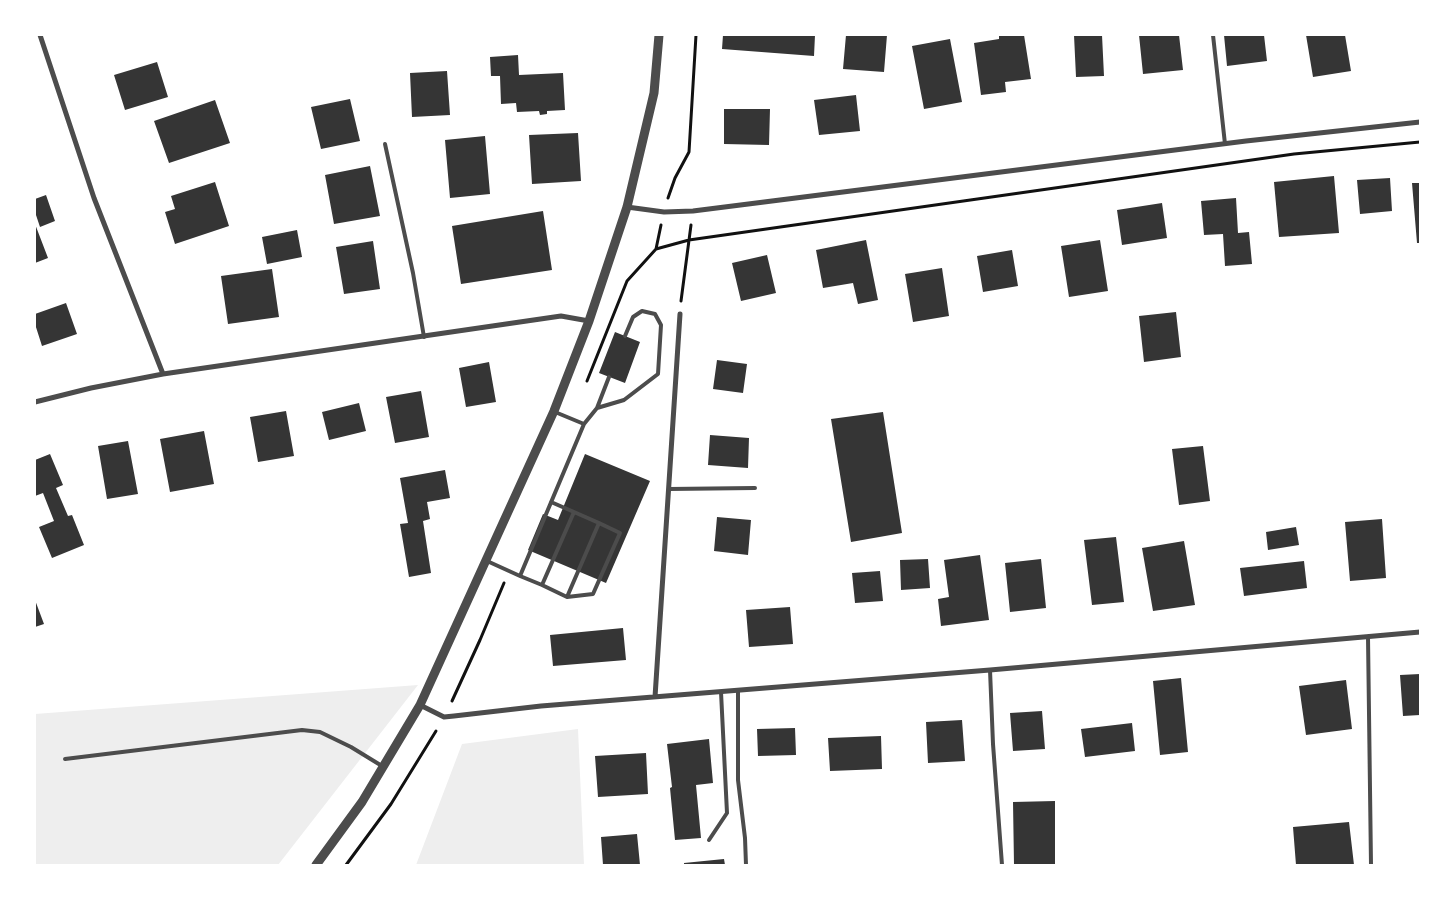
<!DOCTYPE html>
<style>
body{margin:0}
#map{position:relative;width:1455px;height:900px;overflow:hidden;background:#fff;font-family:Montserrat,sans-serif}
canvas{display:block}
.frame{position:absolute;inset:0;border:36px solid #fff;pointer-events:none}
</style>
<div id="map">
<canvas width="1455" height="900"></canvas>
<div class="frame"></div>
</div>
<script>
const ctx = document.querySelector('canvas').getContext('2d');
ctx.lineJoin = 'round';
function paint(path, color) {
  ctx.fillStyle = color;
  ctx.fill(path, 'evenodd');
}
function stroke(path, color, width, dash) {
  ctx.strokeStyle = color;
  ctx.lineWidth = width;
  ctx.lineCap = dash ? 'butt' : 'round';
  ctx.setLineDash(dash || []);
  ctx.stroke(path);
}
const green = new Path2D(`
 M 418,685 L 278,865 L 35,865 L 35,714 Z
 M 578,729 L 584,865 L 416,865 L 462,744 Z`);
const building = new Path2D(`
 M 723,35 L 815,35 L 814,56 L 722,49 Z
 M 846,35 L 887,35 L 884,72 L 843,69 Z
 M 999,35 L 1024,35 L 1031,79 L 1005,82 L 1006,92 L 981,95 L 974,43 L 999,39 Z
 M 1074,35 L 1102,35 L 1104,76 L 1076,77 Z
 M 1139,35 L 1179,35 L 1183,70 L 1143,74 Z
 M 1224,35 L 1264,35 L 1267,61 L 1227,66 Z
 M 1306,35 L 1345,35 L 1351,71 L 1313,77 Z
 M 950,39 L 962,102 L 924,109 L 912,46 Z
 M 518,55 L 519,75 L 563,73 L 565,110 L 547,111 L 547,114 L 540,115 L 539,111 L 517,112 L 516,103 L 501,104 L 500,76 L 491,76 L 490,57 Z
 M 157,62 L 168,97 L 125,110 L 114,75 Z
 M 447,71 L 450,115 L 412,117 L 410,73 Z
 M 856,95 L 860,131 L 819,135 L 814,100 Z
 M 350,99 L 360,141 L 321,149 L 311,107 Z
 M 215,100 L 230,143 L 169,163 L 154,121 Z
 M 724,109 L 770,109 L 769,145 L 724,144 Z
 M 578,133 L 581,181 L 532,184 L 529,135 Z
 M 485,136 L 490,194 L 450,198 L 445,140 Z
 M 370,166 L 380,216 L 334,224 L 325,175 Z
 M 1334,176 L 1339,233 L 1279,237 L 1274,182 Z
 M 1390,178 L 1392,211 L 1360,214 L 1357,180 Z
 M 215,182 L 229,226 L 175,244 L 165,212 L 175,209 L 171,196 Z
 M 1412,183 L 1420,183 L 1420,243 L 1417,243 Z
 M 46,195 L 55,221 L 40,227 L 35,212 L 35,199 Z
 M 1236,198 L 1238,233 L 1249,232 L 1252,264 L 1225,266 L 1223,234 L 1204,235 L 1201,201 Z
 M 1162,203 L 1167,238 L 1122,245 L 1117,210 Z
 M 543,211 L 552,270 L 461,284 L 452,226 Z
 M 35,224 L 48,258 L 35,263 Z
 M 297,230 L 302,257 L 267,264 L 262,237 Z
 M 866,240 L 878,300 L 858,304 L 853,283 L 823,288 L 816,250 Z
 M 1100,240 L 1108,291 L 1069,297 L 1061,246 Z
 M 373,241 L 380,289 L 344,294 L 336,247 Z
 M 1012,250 L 1018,286 L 983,292 L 977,256 Z
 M 767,255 L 776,293 L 741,301 L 732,263 Z
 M 942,268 L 949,316 L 913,322 L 905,274 Z
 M 272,269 L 279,317 L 228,324 L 221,276 Z
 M 66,303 L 77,334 L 42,346 L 35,324 L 35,314 Z
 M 1176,312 L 1181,357 L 1144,362 L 1139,316 Z
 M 615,332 L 640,342 L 625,383 L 599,373 Z
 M 717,360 L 747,364 L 743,393 L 713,389 Z
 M 489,362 L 496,402 L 466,407 L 459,368 Z
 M 421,391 L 429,437 L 395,443 L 386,397 Z
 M 359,403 L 366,431 L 329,440 L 322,412 Z
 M 286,411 L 294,456 L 258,462 L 250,417 Z
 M 883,412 L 902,533 L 851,542 L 831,419 Z
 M 204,431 L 214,484 L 170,492 L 160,439 Z
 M 710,435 L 749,438 L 748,468 L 708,465 Z
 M 128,441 L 138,494 L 107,499 L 98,446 Z
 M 1203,446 L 1210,501 L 1179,505 L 1172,449 Z
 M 50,454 L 63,485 L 56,488 L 68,516 L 72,515 L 84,545 L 52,558 L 39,527 L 54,521 L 43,493 L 35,496 L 35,460 Z
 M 585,454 L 650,481 L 606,583 L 528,550 L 543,514 L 558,520 Z
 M 445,470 L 450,498 L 427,502 L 430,519 L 423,521 L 431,573 L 409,577 L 400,524 L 408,523 L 400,478 Z
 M 717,517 L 751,520 L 748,555 L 714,551 Z
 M 1382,519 L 1386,578 L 1350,581 L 1345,522 Z
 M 1296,527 L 1299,545 L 1268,550 L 1266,532 Z
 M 1116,537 L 1124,602 L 1092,605 L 1084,540 Z
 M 1184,541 L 1195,605 L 1153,611 L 1142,548 Z
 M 980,555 L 989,620 L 941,626 L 938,599 L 949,597 L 944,560 Z
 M 928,559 L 930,588 L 901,590 L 900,560 Z
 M 1041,559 L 1046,608 L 1010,612 L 1005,563 Z
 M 1304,561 L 1307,588 L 1244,596 L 1240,568 Z
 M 880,571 L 883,601 L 855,603 L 852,573 Z
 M 35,600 L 44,624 L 35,627 Z
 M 790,607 L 793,644 L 749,647 L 746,610 Z
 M 623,628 L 626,660 L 553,666 L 550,635 Z
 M 1420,674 L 1420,715 L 1403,716 L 1400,675 Z
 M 1181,678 L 1188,752 L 1160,755 L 1153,681 Z
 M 1346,680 L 1352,729 L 1306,735 L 1299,686 Z
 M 1042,711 L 1045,749 L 1013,751 L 1010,713 Z
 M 962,720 L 965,761 L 928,763 L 926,722 Z
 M 1132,723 L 1135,751 L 1085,757 L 1081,729 Z
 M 795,728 L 796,755 L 758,756 L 757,729 Z
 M 881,736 L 882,769 L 830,771 L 828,738 Z
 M 709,739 L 713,783 L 696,785 L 701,838 L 675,840 L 670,788 L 672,787 L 667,744 Z
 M 646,753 L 648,794 L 598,797 L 595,756 Z
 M 1055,801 L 1055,865 L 1014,865 L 1013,802 Z
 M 1349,822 L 1354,865 L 1296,865 L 1293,827 Z
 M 637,834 L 640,865 L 603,865 L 601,837 Z
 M 724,859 L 725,865 L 684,865 L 684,863 Z`);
const path = new Path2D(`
 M 668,198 L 675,178 L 689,152 L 696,35
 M 656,249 L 661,225
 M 681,301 L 691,225
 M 587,381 L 627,281 L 656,249 L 689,240 L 1294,154 L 1420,142
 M 452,701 L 480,640 L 504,583
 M 346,865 L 391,804 L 436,731`);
const service = new Path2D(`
 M 1213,35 L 1225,144
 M 385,144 L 413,273 L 424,337
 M 597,408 L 624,400 L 658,374 L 661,325 L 655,314 L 642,311 L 633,317 L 625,336
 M 584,424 L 597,408 L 609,377
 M 669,489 L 755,488
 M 487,561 L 520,576 L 584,424 L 555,412
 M 520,576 L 542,585 L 574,512 L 551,502
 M 542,585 L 567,597 L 599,523 L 574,512
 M 567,597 L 593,594 L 620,533 L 599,523
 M 1368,637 L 1371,865
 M 990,670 L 993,744 L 1002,865
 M 738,690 L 738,780 L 745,838 L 746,865
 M 65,759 L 302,730 L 320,732 L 351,747 L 382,766
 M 709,840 L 727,813 L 721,692`);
const minor = new Path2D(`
 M 40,35 L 94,198 L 163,374
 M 627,207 L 664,212 L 693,211 L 1246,141 L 1420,122
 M 35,402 L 91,388 L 163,374 L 561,316 L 589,321
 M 655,697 L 680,314
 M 420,705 L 444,717 L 454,716 L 541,706 L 990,670 L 1420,632`);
const tertiary = new Path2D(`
 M 316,865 L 362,802 L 420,705 L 554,411 L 589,321 L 627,207 L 654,93 L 659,35`);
paint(green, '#eee');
paint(building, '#353535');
stroke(path, '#111', 3);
stroke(service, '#4c4c4c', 4);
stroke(minor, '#4c4c4c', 5);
stroke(tertiary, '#4c4c4c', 9);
</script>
